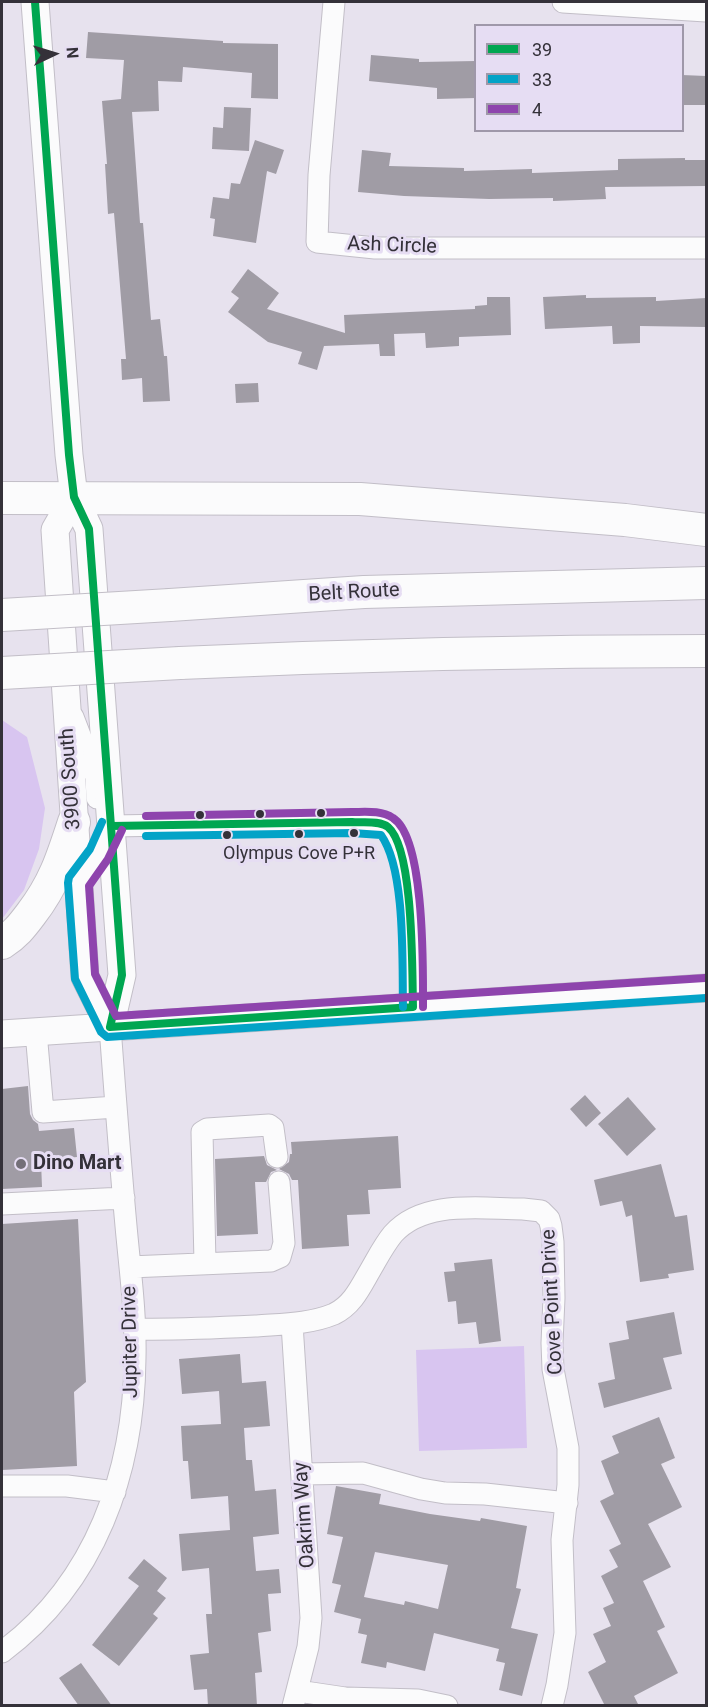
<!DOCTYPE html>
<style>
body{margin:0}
#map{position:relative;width:708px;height:1707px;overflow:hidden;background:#e7e2ee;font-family:Roboto,sans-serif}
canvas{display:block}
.frame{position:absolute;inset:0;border:3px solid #343139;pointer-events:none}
.legend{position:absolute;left:474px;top:24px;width:210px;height:108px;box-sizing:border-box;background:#e6ddf3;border:2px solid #9f98a9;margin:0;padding:8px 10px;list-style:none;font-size:18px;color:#343139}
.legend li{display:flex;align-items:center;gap:12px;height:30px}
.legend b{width:30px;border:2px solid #9f98a9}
.north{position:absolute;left:24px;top:24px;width:60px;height:60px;-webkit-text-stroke:4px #e6ddf3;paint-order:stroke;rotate:86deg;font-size:16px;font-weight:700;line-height:24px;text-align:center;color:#343139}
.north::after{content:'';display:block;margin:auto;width:21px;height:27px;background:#343139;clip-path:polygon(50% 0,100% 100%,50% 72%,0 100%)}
</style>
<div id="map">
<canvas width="708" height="1707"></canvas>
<div class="frame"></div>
<ul class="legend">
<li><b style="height:8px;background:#00a651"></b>39</li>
<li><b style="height:8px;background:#03a3c7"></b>33</li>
<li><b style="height:8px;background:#8e44ad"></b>4</li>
</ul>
<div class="north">N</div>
</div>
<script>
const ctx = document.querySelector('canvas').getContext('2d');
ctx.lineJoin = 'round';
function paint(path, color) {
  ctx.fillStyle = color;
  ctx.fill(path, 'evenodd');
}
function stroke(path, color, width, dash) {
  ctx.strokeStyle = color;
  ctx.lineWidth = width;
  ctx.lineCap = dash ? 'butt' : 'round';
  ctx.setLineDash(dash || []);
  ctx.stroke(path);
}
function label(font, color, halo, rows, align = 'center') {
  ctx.font = font + ' Roboto,sans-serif';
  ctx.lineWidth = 6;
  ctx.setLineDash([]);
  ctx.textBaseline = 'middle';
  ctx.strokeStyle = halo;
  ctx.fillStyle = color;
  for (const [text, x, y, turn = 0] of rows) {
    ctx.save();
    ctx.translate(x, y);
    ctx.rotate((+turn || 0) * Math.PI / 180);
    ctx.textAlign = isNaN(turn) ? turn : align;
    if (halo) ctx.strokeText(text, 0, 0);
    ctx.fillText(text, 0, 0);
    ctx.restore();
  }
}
const green = new Path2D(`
 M 2,720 L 27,737 L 45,808 L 39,849 L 24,890 L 2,919 Z
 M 524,1346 L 527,1448 L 419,1451 L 416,1350 Z`);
const building = new Path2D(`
 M 88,32 L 223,41 L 223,43 L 278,44 L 278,99 L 251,98 L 252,73 L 183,67 L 182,82 L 158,81 L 159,111 L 132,112 L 140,223 L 143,223 L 151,320 L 160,319 L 164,356 L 167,356 L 170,401 L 143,402 L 142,378 L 122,380 L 121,359 L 126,359 L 114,213 L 108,214 L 105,164 L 107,164 L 102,101 L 121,99 L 124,60 L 86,58 Z
 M 371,55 L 419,59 L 419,62 L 476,61 L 476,98 L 437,99 L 437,88 L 369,81 Z
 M 682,75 L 706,76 L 706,105 L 682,105 Z
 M 224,107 L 251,108 L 249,151 L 212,149 L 213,127 L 223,128 Z
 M 255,140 L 284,150 L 276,174 L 267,171 L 256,243 L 213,236 L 215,219 L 210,218 L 213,197 L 229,199 L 231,183 L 240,184 Z
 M 362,150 L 391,153 L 389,166 L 464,168 L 464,171 L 532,169 L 532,173 L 618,170 L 618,159 L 685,158 L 685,160 L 706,160 L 706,186 L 605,187 L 606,199 L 553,201 L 553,198 L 489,199 L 404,196 L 358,192 Z
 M 248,269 L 279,293 L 267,309 L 345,333 L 344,315 L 475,309 L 475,306 L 487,305 L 487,297 L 510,297 L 511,335 L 459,337 L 459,346 L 426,348 L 425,333 L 394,334 L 395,356 L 380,356 L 379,344 L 324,346 L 317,370 L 298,364 L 302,352 L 268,342 L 228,312 L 239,298 L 231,292 Z
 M 586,295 L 586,298 L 656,297 L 656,301 L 706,298 L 706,327 L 640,326 L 640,343 L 613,344 L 612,326 L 545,329 L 543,297 Z
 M 258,383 L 259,402 L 236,403 L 235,384 Z
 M 28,1086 L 30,1114 L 33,1120 L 38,1124 L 39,1131 L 74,1128 L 77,1157 L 41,1161 L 42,1187 L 2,1189 L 2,1089 Z
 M 585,1095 L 601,1113 L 586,1127 L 570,1109 Z
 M 628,1097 L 656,1129 L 627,1156 L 598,1124 Z
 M 398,1136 L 401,1188 L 368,1190 L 370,1214 L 347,1215 L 349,1246 L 302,1249 L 298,1180 L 292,1180 L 289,1174 L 279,1169 L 289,1162 L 290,1154 L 292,1154 L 291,1142 Z
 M 264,1156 L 267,1165 L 277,1170 L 271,1172 L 266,1182 L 255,1182 L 258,1234 L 217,1236 L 215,1159 Z
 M 661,1164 L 675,1217 L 687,1215 L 694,1270 L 668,1274 L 669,1278 L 640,1282 L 632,1215 L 626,1217 L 622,1201 L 600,1206 L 594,1180 Z
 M 78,1219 L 86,1382 L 74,1392 L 77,1466 L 2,1470 L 2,1224 Z
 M 492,1259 L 501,1341 L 479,1344 L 476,1322 L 458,1324 L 456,1301 L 448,1302 L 444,1272 L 455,1271 L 454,1263 Z
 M 674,1312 L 682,1354 L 663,1358 L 672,1389 L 604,1408 L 598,1383 L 615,1379 L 609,1343 L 629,1339 L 626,1321 Z
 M 240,1354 L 242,1383 L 266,1381 L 270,1426 L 244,1428 L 246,1460 L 252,1460 L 255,1491 L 276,1489 L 279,1534 L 253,1537 L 256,1571 L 279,1569 L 281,1593 L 268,1594 L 271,1631 L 258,1633 L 262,1672 L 255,1673 L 257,1706 L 208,1706 L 207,1689 L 194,1690 L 190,1655 L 209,1653 L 206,1614 L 212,1614 L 209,1568 L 182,1571 L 179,1534 L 230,1530 L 228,1496 L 191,1499 L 188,1461 L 183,1461 L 181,1426 L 221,1424 L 219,1391 L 182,1394 L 179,1359 Z
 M 659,1417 L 675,1458 L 661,1464 L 682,1507 L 648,1524 L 671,1567 L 643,1581 L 665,1627 L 657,1631 L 678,1673 L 634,1696 L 639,1706 L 605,1706 L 588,1672 L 606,1662 L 593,1634 L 611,1626 L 603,1608 L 614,1603 L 601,1576 L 618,1567 L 609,1550 L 621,1544 L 600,1501 L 614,1494 L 601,1461 L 619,1453 L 612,1436 Z
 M 336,1486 L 381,1494 L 379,1504 L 430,1514 L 480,1521 L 481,1518 L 527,1526 L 516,1588 L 521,1589 L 511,1628 L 538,1634 L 522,1696 L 499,1690 L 505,1663 L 496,1661 L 499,1649 L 434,1633 L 425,1671 L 387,1662 L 386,1668 L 361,1663 L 367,1635 L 358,1633 L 361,1619 L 334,1612 L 341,1585 L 332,1583 L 343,1537 L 327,1534 ZM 375,1552 L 448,1565 L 438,1609 L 405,1601 L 404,1605 L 364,1597 Z
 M 144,1559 L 167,1578 L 157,1591 L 166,1598 L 153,1614 L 158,1618 L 119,1666 L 92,1645 L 139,1586 L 128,1578 Z
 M 81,1663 L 112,1706 L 79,1706 L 59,1678 Z`);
const minor = new Path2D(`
 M 334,2 L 319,175 L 317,242 L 375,248 L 706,248
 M 563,2 L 706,11
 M 73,717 L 96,777 L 97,798
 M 112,826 L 352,822 C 363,823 378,821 388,827 C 413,845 412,974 413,1007
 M 78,883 L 99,854 L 112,827
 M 36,1032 L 43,1112 L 116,1107
 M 2,1204 L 124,1198
 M 205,1263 L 202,1132 L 207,1129 L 269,1125 L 273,1128 L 277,1157
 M 130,1267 L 271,1261 L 280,1257 L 284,1243 L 279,1182
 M 292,1324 L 311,1618 L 308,1647 L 293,1706
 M 134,1329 C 176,1330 216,1328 257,1326 C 282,1324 310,1324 334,1314 C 353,1305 361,1286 371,1269 C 378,1257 384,1245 393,1234 C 424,1199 481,1209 523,1209 L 541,1211 L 549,1219 L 551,1226 L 553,1242 L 554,1298 L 552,1343 L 553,1369 L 568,1448 L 568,1485 L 562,1540 L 565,1633 L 557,1685 L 552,1706
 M 303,1474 L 363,1473 L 421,1489 L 445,1493 L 485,1494 L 567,1503
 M 2,1486 L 67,1486 L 115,1492
 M 2,1652 C 96,1582 134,1472 135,1358 C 136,1314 130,1270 126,1226 C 120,1160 115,1094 110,1027
 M 298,1691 L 345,1698 L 418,1700 L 447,1706`);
const major = new Path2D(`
 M 35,2 L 69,455 L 74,497 L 89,529 L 122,975 L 110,1027
 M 74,497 L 55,530 L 85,977 L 110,1027
 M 2,1034 L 706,988`);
const highway = new Path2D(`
 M 2,498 L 360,499 L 625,520 L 706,530
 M 170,605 L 364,592 L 706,583
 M 180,663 C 356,655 531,651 706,651
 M 2,943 C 15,935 22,926 31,914 C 54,884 62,859 74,822`);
const highwayBridge = new Path2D(`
 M 2,615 L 170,605
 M 2,673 L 180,663`);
const bus1 = new Path2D(`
 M 35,2 L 69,455 L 74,497 L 89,529 L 122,975 L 110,1027 L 413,1007 C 412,972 414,849 388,827 C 380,820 362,823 352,822 L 112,826`);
const bus2 = new Path2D(`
 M 102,822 L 90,849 L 69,877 L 68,883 L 75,979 L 101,1032 L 107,1037 L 706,998
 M 146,836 L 352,833 L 381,835 C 406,870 402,964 403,1007`);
const bus3 = new Path2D(`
 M 146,816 L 352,812 C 365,812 381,810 393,818 C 425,838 423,969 423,1007
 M 122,830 L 108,859 L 89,886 L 95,974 L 116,1016 L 705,978`);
const markers = [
 [321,813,5,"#343139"],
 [260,814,5,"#343139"],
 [200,815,5,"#343139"],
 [354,833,5,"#343139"],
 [299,834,5,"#343139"],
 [227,835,5,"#343139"],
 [21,1164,6,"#736f78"]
];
const busNames = [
 ["Olympus Cove P+R",299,854]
];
const streetNames = [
 ["Ash Circle",392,246,2],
 ["Belt Route",354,593,-3],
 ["3900 South",71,779,-94],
 ["Cove Point Drive",553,1302,-93],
 ["Jupiter Drive",131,1342,-91],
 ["Oakrim Way",305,1515,-94]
];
const poiNames = [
 ["Dino Mart",33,1164]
];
paint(green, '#d8c5f0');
paint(building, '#a09ca5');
stroke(minor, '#c2bec7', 23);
stroke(major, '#c2bec7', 29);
stroke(highway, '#c2bec7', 34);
stroke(minor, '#fbfbfc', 21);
stroke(major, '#fbfbfc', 27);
stroke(highway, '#fbfbfc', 32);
stroke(highwayBridge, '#c2bec7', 34, []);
stroke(highwayBridge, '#fbfbfc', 32);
stroke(bus1, '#00a651', 8);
stroke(bus2, '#03a3c7', 8);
stroke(bus3, '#8e44ad', 8);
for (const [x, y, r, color] of markers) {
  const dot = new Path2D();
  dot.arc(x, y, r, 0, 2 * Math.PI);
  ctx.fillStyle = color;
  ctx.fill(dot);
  stroke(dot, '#e6ddf3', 2);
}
label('18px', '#343139', '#e6ddf3', busNames);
label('20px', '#343139', '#e6ddf3', streetNames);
label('bold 20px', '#343139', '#e6ddf3', poiNames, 'left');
</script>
